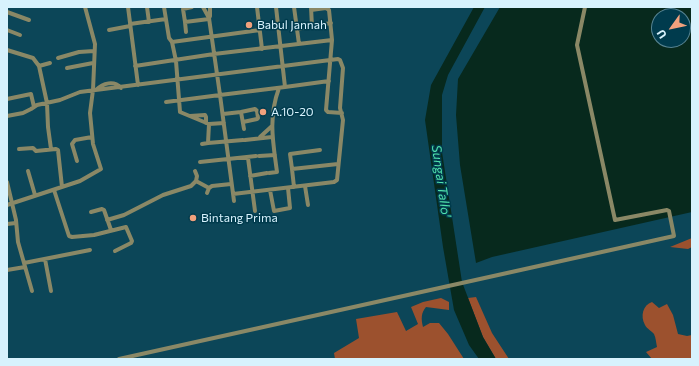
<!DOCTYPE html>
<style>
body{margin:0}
#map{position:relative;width:699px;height:366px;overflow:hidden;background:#0c4658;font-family:Commissioner,sans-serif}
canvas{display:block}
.frame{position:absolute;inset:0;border:8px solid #d7f2fd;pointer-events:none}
.north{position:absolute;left:651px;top:8px;width:40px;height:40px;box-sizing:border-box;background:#003b4d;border:1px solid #568493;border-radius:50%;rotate:237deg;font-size:11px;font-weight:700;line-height:16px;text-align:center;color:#d7f2fd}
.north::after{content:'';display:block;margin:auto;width:14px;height:18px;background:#f1a17d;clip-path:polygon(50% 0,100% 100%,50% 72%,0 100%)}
</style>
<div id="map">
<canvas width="699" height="366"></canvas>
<div class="frame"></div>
<div class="north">U</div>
</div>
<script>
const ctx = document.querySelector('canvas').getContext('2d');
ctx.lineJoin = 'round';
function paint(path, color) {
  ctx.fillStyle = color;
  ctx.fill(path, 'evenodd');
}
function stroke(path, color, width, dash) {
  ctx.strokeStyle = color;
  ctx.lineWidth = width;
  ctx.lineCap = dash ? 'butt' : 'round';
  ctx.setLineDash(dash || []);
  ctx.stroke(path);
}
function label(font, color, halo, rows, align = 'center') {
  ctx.font = font + ' Commissioner,sans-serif';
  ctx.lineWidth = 3;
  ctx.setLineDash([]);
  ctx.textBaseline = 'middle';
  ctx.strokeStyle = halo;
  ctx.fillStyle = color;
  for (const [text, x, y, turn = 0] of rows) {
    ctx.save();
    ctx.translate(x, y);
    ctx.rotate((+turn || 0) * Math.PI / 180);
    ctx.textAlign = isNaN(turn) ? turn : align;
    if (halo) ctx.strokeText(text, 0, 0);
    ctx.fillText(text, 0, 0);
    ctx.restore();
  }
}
const green = new Path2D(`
 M 692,238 L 692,247 L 688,249 L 670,247 Z
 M 476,297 L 492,333 L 509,359 L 496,359 L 483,337 L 468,298 Z
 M 441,298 L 449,302 L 449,310 L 426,307 C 421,313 421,319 423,327 L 430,323 L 439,323 L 448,334 L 464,359 L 335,359 L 334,353 L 359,338 L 356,319 L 397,312 L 406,331 L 418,324 L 411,307 L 423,302 Z
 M 652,302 L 659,308 L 667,304 L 673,315 L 678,334 L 687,336 L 692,335 L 692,359 L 652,359 L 646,352 L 657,347 C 656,343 656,338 654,334 C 652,331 647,329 645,325 C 640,316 643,305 652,302 Z`);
const water = new Path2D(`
 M 474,7 L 485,7 L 448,75 L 442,95 L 442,152 L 462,282 L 483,337 L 496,359 L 479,359 L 469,345 L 454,310 L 443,247 L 425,120 L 431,85 Z
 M 500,7 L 692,7 L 692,212 L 492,257 L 476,263 L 460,165 L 456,115 L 458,79 ZM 659,16 L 683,16 L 683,40 L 659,40 Z`);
const street = new Path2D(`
 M 128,7 L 138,85
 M 147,7 L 149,22
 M 164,7 L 169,38 L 172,42 L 260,30
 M 192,7 L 183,9 L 185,22 L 209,19
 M 203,7 L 209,18
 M 210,7 L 210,16 L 209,18 L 220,95 L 285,87
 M 257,7 L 262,49
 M 276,7 L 285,87 L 329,81
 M 294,7 L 299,44
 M 311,7 L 312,27
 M 311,10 L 326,8 L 329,10 L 332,40 L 326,110 L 328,112 L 342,113
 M 7,12 L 29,20
 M 185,22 L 186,32
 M 130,24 L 166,19
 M 297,29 L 331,23
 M 7,30 L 20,35
 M 109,30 L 130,26
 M 172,42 L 176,61 L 180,112 L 209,124 L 208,143 L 243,140
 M 7,50 L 33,58 L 39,66 L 47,103 L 48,127 L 51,149
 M 58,58 L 79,52 L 94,51
 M 39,66 L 50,63
 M 135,66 L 214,54 L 332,40
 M 67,68 L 93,63
 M 96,90 C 103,83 114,80 121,88
 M 7,99 L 31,94 L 34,107
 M 166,102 L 220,95 L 234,201
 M 241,112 L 255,109 L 257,111 L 258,118 L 257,119 L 243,122
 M 223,114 L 241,112 L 244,129
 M 7,116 L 23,113 L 31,109 L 37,105 L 60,100 L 80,92 L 338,59 L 340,60 L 343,68 L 340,108 L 343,120 L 337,180 L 334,182 L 233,194
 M 190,116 L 205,115 L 206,117 L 206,123
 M 209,124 L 224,123
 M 260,137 L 272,126
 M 245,140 L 272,137
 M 202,144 L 208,143
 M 19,149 L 33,148 L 36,151 L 56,149 L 58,150 L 62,187
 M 259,156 L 275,155
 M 248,158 L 255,211
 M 77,161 L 72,144 L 75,140 L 92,137
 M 200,162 L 256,156
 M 292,169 L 290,154 L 320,150
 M 28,171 L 35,195
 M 269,173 L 277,172 C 273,142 268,118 279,88
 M 250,176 L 267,173
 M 196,181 L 209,188
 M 7,182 L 16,220 L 18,242 L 32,291
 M 305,186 L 308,205
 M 294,187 L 292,169 L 338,164
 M 54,190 L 69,236 L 72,237 L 94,235 L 126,227 L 132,241 L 131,243 L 115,251
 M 270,190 L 274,211 L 290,208 L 288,188
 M 207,193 L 209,188 L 212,186 L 231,184
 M 7,205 L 80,181 L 101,169 L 93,144 L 90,113 L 93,90 L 95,44 L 85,7
 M 91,212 L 102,209 L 104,210 L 111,230
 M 107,220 L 124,215 L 163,195 L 191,186 L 196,181 L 197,176 L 195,171
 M 7,224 L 16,223
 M 45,259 L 51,291
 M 24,263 L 90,250
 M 7,270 L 25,267
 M 119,359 L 674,236 L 669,211 L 667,210 L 615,220 L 577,45 L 585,7`);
const markers = [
 [249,25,4,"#f1a17d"],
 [263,112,4,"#f1a17d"],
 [193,218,4,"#f1a17d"]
];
const poiNames = [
 ["Babul Jannah",257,25],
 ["A.10-20",271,112],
 ["Bintang Prima",201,218]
];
const waterNames = [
 ["Sungai Tallo'",441,181,82]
];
paint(green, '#9c512e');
paint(water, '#07291d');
stroke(street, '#8a8866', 4);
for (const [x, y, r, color] of markers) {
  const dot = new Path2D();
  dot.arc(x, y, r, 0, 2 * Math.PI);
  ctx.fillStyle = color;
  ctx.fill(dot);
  stroke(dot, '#003b4d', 1.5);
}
label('12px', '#d7f2fd', '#003b4d', poiNames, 'left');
label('italic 13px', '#50e0aa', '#003b4d', waterNames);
</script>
